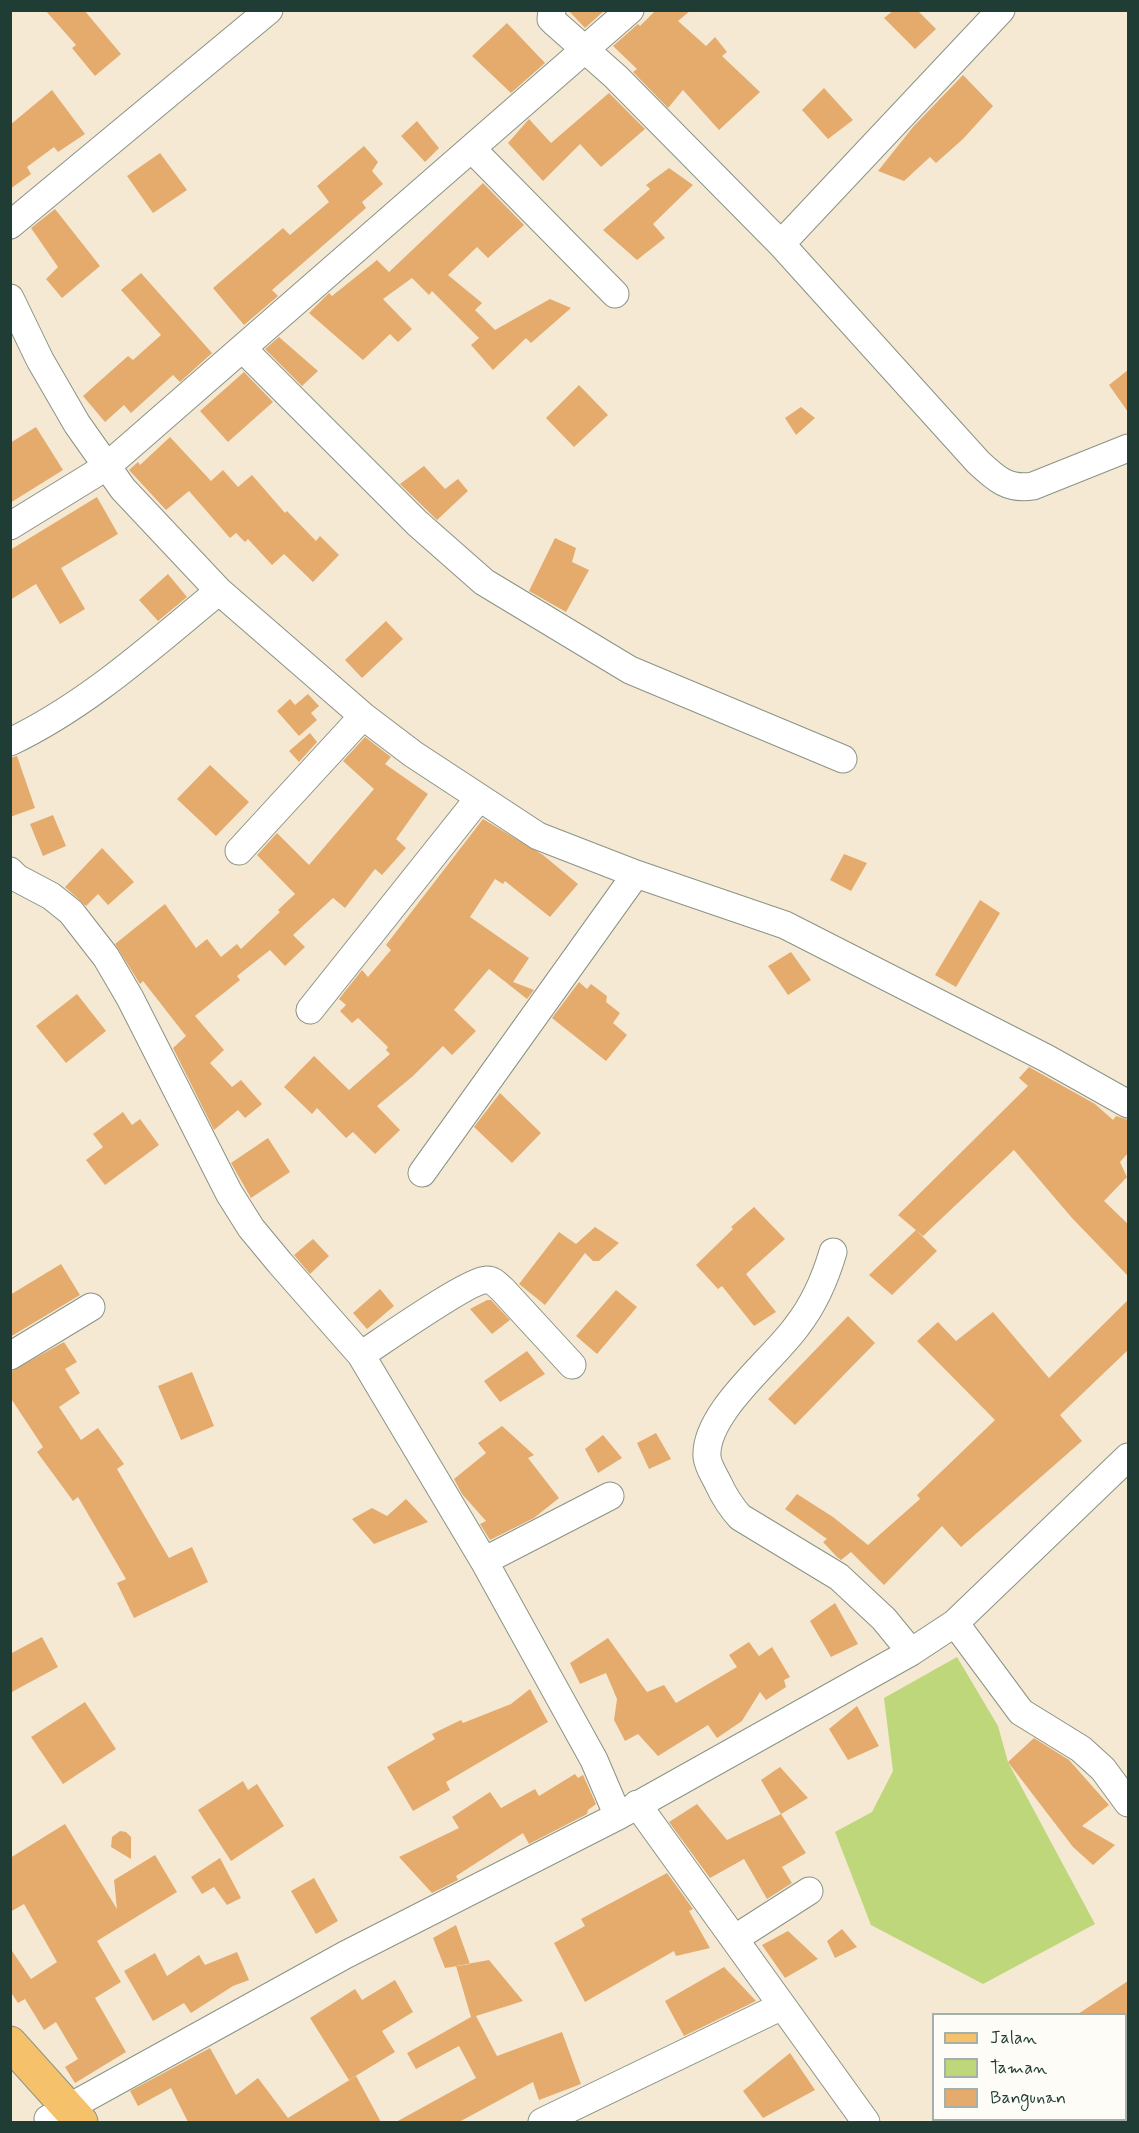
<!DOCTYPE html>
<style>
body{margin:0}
#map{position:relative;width:1139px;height:2133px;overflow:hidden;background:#f5e9d4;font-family:Mynerve,sans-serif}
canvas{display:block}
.frame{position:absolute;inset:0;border:12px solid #1f3d34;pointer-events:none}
.legend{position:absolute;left:932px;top:2013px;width:195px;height:108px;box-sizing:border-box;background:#fdfcf7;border:2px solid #a4b0a9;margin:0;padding:8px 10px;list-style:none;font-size:18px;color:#1f3d34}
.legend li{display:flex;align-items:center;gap:12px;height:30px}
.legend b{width:30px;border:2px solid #a4b0a9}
</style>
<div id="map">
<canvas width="1139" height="2133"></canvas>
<div class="frame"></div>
<ul class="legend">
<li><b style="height:8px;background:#f6c16b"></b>Jalan</li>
<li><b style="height:16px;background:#bed77b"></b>Taman</li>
<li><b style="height:16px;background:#e4ab6d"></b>Bangunan</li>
</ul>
</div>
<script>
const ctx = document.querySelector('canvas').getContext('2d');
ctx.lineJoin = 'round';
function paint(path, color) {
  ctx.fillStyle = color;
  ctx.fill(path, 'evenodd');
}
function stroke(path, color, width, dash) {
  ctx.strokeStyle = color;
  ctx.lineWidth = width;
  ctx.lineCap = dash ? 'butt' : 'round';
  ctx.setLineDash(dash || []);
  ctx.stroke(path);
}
const green = new Path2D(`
 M 957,1657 L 998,1726 L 1008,1762 L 1095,1924 L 983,1984 L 871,1925 L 835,1832 L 872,1812 L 893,1771 L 884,1698 Z`);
const building = new Path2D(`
 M 45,10 L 84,10 L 121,54 L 95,76 L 72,48 L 76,45 Z
 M 568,10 L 605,10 L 585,28 Z
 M 656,10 L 691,10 L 678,21 L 706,46 L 715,37 L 727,52 L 722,56 L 760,92 L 719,130 L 683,90 L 668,108 L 633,72 L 637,69 L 613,46 L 638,24 L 640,26 Z
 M 894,10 L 917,10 L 936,29 L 915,49 L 884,18 Z
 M 507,23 L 545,63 L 511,93 L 472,56 Z
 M 963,75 L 993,106 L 963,139 L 936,163 L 930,157 L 904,181 L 878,171 L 913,127 Z
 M 824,88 L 853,120 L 828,139 L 802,110 Z
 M 52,90 L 85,134 L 58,152 L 54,147 L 27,167 L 31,174 L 10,189 L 10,125 Z
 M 609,93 L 645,129 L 601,167 L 580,144 L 543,181 L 508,143 L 529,119 L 551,143 Z
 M 417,121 L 439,148 L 425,162 L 401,136 Z
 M 364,146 L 378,162 L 372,171 L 383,184 L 362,202 L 366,208 L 272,290 L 278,296 L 244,325 L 213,288 L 283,228 L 290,235 L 329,202 L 317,186 Z
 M 160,153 L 187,190 L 153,213 L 127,176 Z
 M 669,168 L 693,185 L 653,224 L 665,238 L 637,260 L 603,230 L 650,189 L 646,185 Z
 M 483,183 L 524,225 L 488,258 L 477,247 L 448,275 L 482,303 L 475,310 L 495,330 L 550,299 L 571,308 L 531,343 L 526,338 L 493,370 L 471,345 L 479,338 L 432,291 L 429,295 L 412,278 L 383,299 L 412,329 L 398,342 L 390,334 L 363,360 L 309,313 L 329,293 L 332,296 L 377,260 L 389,272 Z
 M 55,209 L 100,266 L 62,298 L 46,279 L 58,267 L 31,228 Z
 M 141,273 L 212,353 L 180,382 L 173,375 L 131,413 L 124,405 L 105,422 L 83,396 L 128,356 L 133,360 L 161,335 L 121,290 Z
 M 279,337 L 318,371 L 302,386 L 265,349 Z
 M 1128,370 L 1128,412 L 1109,385 Z
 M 244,372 L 273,402 L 228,442 L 200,411 Z
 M 579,385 L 608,415 L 574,447 L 546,418 Z
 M 801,407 L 815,418 L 796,435 L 785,418 Z
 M 36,427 L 63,470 L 10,503 L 10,443 Z
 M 170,437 L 211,481 L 223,470 L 238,487 L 252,475 L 285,513 L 287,511 L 316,541 L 320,536 L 339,555 L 313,582 L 284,554 L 272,565 L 248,539 L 245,542 L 236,533 L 230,538 L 189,491 L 166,510 L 129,470 L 138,462 L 140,465 Z
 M 424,466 L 445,489 L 458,479 L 468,491 L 437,520 L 400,484 Z
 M 97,497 L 118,534 L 61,568 L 85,609 L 60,624 L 36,584 L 10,600 L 10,550 Z
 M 555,538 L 576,548 L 572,562 L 589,570 L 566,612 L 529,591 Z
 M 168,574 L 187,597 L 158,621 L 139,600 Z
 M 386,621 L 403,639 L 362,678 L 345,660 Z
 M 308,694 L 319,706 L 311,713 L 317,720 L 299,736 L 277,711 L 290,699 L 295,705 Z
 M 310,733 L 317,742 L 299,762 L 289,751 Z
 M 365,737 L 391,757 L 385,764 L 428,794 L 396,839 L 406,848 L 382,875 L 375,869 L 345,908 L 333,898 L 293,935 L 305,947 L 285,966 L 270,950 L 237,976 L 240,980 L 195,1016 L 224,1050 L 210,1063 L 232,1087 L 241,1080 L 262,1104 L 245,1118 L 238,1110 L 214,1130 L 173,1048 L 186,1036 L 143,981 L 140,984 L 115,944 L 165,904 L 196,948 L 207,939 L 221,957 L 237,944 L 241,949 L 280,912 L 278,910 L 295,894 L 257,855 L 277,833 L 309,865 L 374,789 L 343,761 Z
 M 17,756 L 35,808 L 10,817 L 10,758 Z
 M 210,765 L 249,802 L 216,836 L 177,799 Z
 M 53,815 L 66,846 L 43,856 L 30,824 Z
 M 483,819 L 543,855 L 578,884 L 550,917 L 505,881 L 503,884 L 495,879 L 470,917 L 529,958 L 513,982 L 534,990 L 527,999 L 489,969 L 454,1010 L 476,1031 L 452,1055 L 443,1046 L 413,1076 L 377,1106 L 400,1130 L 375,1154 L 353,1132 L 346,1138 L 317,1108 L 312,1114 L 284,1087 L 314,1056 L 349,1090 L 390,1054 L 386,1050 L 388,1047 L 358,1018 L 352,1023 L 340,1011 L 346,1005 L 339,999 L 362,970 L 368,977 L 391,950 L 386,945 Z
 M 102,848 L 134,882 L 108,905 L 98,894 L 86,906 L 65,887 Z
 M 844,854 L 867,863 L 851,891 L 830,880 Z
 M 980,900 L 1000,913 L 956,987 L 935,975 Z
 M 791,952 L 811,980 L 788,995 L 768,966 Z
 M 579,982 L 587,989 L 591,984 L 607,996 L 606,1002 L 620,1013 L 613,1023 L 627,1035 L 606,1061 L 552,1018 Z
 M 77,994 L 106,1031 L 66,1063 L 36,1026 Z
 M 1029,1067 L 1095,1104 L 1113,1120 L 1116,1116 L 1128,1120 L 1128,1153 L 1120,1162 L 1127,1177 L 1104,1201 L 1128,1224 L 1128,1276 L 1072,1218 L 1014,1150 L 923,1236 L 898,1215 L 1028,1086 L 1019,1078 Z
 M 500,1093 L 541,1133 L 512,1163 L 474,1127 Z
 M 123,1112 L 132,1125 L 140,1119 L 159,1145 L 105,1185 L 86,1160 L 103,1147 L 93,1134 Z
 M 268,1138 L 290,1172 L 251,1198 L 231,1163 Z
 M 754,1207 L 785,1239 L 746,1274 L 776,1312 L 754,1326 L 722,1286 L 718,1289 L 696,1265 L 733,1229 L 731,1227 Z
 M 595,1227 L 619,1243 L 599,1261 L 593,1261 L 585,1253 L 545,1305 L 519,1284 L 559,1232 L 576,1244 Z
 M 916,1230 L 937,1251 L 892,1295 L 869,1275 Z
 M 313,1239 L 329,1256 L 310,1274 L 294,1255 Z
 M 61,1264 L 80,1295 L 10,1337 L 10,1295 Z
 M 380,1289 L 394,1306 L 367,1329 L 353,1313 Z
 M 616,1290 L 637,1307 L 597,1354 L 576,1336 Z
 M 487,1300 L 491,1300 L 510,1320 L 492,1334 L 470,1309 Z
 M 1128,1300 L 1128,1350 L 1060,1415 L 1082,1441 L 961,1547 L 942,1526 L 884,1585 L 851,1552 L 841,1560 L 837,1557 L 823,1542 L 827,1539 L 785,1509 L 797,1494 L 833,1517 L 868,1545 L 920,1499 L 917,1495 L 995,1420 L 917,1341 L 938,1322 L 956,1341 L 993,1312 L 1049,1378 Z
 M 848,1316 L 875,1343 L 795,1425 L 768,1399 Z
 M 64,1342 L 77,1362 L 65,1369 L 80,1393 L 59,1407 L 81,1440 L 98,1428 L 124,1464 L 117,1469 L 169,1558 L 192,1547 L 208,1582 L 134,1618 L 117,1583 L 126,1579 L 78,1497 L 73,1501 L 37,1452 L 43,1447 L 10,1397 L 10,1372 Z
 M 527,1351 L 545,1374 L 500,1402 L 484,1381 Z
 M 192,1372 L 214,1426 L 181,1440 L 158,1386 Z
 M 502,1426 L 534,1455 L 528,1458 L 559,1498 L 534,1518 L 490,1540 L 480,1524 L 486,1521 L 462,1494 L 454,1479 L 486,1453 L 478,1443 Z
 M 656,1433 L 671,1459 L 649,1469 L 637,1443 Z
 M 603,1435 L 622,1458 L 598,1473 L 585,1449 Z
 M 406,1499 L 428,1522 L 374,1544 L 352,1519 L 372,1508 L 387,1516 Z
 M 835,1603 L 858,1644 L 831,1657 L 810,1621 Z
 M 42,1637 L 58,1667 L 10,1693 L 10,1654 Z
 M 608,1638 L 647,1692 L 664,1685 L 676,1703 L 737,1667 L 729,1655 L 749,1642 L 759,1656 L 772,1647 L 790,1677 L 784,1680 L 786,1687 L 766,1700 L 760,1692 L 742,1721 L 717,1738 L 708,1725 L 658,1756 L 638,1734 L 625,1741 L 614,1720 L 617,1699 L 606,1673 L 580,1684 L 570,1663 Z
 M 530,1689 L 548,1722 L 446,1782 L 450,1790 L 413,1811 L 387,1767 L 435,1739 L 432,1734 L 461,1720 L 463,1723 L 511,1704 Z
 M 85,1702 L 116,1749 L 63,1784 L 31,1737 Z
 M 857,1706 L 879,1746 L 848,1760 L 829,1729 Z
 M 1034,1738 L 1069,1760 L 1109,1805 L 1082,1826 L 1115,1845 L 1093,1865 L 1073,1847 L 1008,1762 Z
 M 780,1767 L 808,1798 L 781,1814 L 761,1780 Z
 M 575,1774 L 578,1778 L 583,1775 L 596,1804 L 588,1810 L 587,1814 L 529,1844 L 523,1833 L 456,1876 L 458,1880 L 432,1893 L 399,1857 L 459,1828 L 452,1817 L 490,1792 L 501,1808 L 535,1789 L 539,1796 Z
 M 243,1781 L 248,1790 L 257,1784 L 284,1826 L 231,1861 L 198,1810 Z
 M 697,1804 L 727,1840 L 781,1814 L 806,1853 L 782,1867 L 792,1883 L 767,1899 L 744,1859 L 710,1878 L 669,1822 Z
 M 65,1824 L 117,1909 L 114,1880 L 155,1855 L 177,1892 L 97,1941 L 121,1982 L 95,1998 L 126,2052 L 75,2083 L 65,2067 L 78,2059 L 56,2022 L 44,2030 L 25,1999 L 18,2003 L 10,1991 L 10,1948 L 31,1979 L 57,1962 L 24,1904 L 10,1912 L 10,1858 Z
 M 120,1831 L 126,1832 L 131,1837 L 131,1859 L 111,1847 L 112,1837 Z
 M 220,1858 L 241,1898 L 227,1905 L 214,1887 L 202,1894 L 191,1877 Z
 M 667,1873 L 693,1909 L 689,1911 L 710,1948 L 676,1956 L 674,1951 L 585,2002 L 554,1943 L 585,1926 L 581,1919 Z
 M 314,1878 L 338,1921 L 316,1934 L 291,1891 Z
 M 456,1925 L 470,1964 L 445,1968 L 433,1938 Z
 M 842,1929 L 857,1947 L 835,1958 L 827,1941 Z
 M 788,1931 L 818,1959 L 785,1978 L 762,1945 Z
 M 237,1952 L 249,1980 L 233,1986 L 191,2013 L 184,2003 L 153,2021 L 124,1971 L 155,1953 L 167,1976 L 199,1955 L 205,1965 Z
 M 489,1960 L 523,2001 L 476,2016 L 497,2056 L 562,2032 L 581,2084 L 539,2100 L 533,2082 L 459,2122 L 396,2122 L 476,2078 L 459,2046 L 416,2069 L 407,2053 L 471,2017 L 456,1966 Z
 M 724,1967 L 756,2001 L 684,2036 L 665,2001 Z
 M 395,1980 L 413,2012 L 382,2031 L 395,2052 L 349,2080 L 310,2018 L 355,1989 L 362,2000 Z
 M 1128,1981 L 1128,2014 L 1078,2014 Z
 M 210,2048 L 236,2095 L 258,2078 L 288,2118 L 356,2076 L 381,2122 L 188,2122 L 171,2088 L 138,2106 L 130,2091 Z
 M 790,2053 L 815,2090 L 763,2118 L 743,2091 Z`);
const minor = new Path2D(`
 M 552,10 L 551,19 L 555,23 L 616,77 L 781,244 L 1001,10
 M 472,149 L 615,294
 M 10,225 L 269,10
 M 781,244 L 978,462 C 996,479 1008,490 1033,486 L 1128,448
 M 10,298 L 40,360 L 77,424 L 123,489 L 219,591 L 363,716 L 413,754 L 538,836 L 636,874 L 785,925 L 1046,1058 L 1128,1104
 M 243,349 L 417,523 L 484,582 L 630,670 L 843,759
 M 10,526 L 106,467 L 630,10
 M 10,742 C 88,705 153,645 219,591
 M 239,851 L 363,716
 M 10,871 L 17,878 L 51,896 L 71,912 L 106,957 L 130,998 L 229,1193 L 251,1228 L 280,1263 L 361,1355 L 484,1561 L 594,1760 L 618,1816
 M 310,1010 L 479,798
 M 422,1173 L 636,874
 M 833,1252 C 825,1279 815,1303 797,1326 C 773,1360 704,1413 707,1457 C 708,1466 714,1475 718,1483 C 724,1496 730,1506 740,1517 L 839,1577 L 884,1619 L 911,1652
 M 361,1355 C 381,1342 469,1280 486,1280 C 493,1279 497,1285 502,1289 L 572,1365
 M 10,1356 L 91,1307
 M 484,1561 L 610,1496
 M 955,1623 L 1021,1712 L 1081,1749 L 1103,1769 L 1128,1803
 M 637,1804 L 866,2122
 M 734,1939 L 809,1891
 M 48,2119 L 345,1955 L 618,1816 L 911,1652 L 955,1623 L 1128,1457
 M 542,2122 L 782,2006`);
const major = new Path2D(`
 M 10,2043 L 81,2122`);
paint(green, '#bed77b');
paint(building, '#e4ab6d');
stroke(minor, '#8a9384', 29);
stroke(major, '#8a9384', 35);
stroke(minor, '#fff', 27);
stroke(major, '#f6c16b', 33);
</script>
